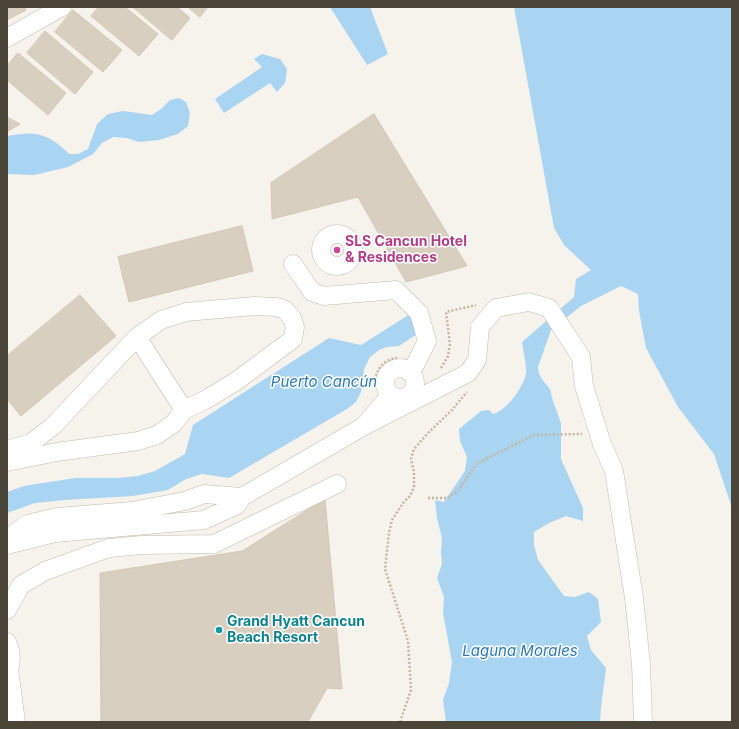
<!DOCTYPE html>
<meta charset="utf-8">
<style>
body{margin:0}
#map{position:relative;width:739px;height:729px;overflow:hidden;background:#f6f3ec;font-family:Inter,sans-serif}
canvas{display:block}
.frame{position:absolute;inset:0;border:8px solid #4b4439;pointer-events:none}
</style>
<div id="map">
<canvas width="739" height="729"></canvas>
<div class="frame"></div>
</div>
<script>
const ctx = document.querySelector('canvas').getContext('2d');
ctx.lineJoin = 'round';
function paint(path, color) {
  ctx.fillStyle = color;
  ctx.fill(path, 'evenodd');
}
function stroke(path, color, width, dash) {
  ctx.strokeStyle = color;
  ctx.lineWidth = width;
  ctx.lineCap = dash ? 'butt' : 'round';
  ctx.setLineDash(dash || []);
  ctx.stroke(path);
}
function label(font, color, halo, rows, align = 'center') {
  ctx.font = font + ' Inter,sans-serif';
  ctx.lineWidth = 3;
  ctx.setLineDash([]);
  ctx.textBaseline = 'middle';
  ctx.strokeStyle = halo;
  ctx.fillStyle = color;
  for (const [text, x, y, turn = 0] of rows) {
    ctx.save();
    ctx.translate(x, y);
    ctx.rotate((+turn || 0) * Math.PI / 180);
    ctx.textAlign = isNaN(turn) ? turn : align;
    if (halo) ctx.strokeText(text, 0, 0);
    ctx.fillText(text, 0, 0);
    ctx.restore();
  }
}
const water = new Path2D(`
 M 330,7 L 370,7 L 388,54 L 367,65 Z
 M 514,7 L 732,7 L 732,508 L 714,454 L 678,407 L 646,348 L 639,311 L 638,294 L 621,286 L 581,306 L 551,330 L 538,367 L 539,374 L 544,382 L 550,389 L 553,401 L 561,423 L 561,459 L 583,508 L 583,521 L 566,516 L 549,523 L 534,532 L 534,545 L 538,560 L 564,596 L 575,597 L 589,592 L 598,599 L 601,622 L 587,636 L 591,650 L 606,668 L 601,707 L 600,722 L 446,722 L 443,700 L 449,683 L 452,662 L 443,613 L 444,597 L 437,578 L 442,564 L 441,552 L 442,538 L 437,518 L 435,500 L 444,502 L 465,471 L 467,457 L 460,441 L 459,429 L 481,411 L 489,410 L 493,414 C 508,409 522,389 526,374 C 527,367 523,350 522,342 L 574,297 L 576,279 L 591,270 L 564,245 L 554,228 Z
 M 262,54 L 280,59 L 287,69 L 285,83 L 277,92 L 270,83 L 224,113 L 215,99 L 262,67 L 254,59 Z
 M 179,98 L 186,102 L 190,113 L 188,126 L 178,134 L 159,140 L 139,142 L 127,138 L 113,137 L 102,143 L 93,154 L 68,167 L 34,175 L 7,174 L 8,136 C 35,130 50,134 69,154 L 78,154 L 88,149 L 97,124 L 108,114 L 123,111 L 152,115 L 161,109 L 170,100 Z
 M 418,309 L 429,326 L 399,346 L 387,347 L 379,350 L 370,357 L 364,369 L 361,392 L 356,402 L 347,409 L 229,478 L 202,474 L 186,479 L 168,490 L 133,496 L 65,500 L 35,503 L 7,513 L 7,492 L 24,486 L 75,478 L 118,478 L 138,476 L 155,471 L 185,454 L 193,425 L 329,338 L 361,345 Z`);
const building = new Path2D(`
 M 7,7 L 24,7 L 26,10 L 7,20 Z
 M 99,7 L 125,7 L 158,34 L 139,56 L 91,16 Z
 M 133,7 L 177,7 L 190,18 L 172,40 Z
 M 188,7 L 208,7 L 200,17 Z
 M 73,10 L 122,50 L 103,72 L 55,32 Z
 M 45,31 L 93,72 L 75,94 L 27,53 Z
 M 18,53 L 66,93 L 48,115 L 7,80 L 7,66 Z
 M 374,114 L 467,266 L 406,282 L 358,197 L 272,219 L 271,183 Z
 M 7,117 L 20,124 L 7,132 Z
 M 242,226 L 253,271 L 129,302 L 118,257 Z
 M 80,295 L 116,336 L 21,416 L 7,399 L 7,356 Z
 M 325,499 L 342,689 L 327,688 L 308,722 L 101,722 L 100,573 L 242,551 Z`);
const path = new Path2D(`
 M 441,368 L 448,356 L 450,344 L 446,312 L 476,305
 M 374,388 C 375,373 381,358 399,358
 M 428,498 L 447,498 L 458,491 L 476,464 L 534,435 L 582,434
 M 400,722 L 411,690 L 408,641 L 385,569 L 389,533 L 392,520 L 403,503 L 410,496 L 414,487 L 414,472 L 411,459 L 414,449 L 429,432 L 452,410 L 467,392`);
const minor = new Path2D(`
 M 7,38 L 62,7
 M321 250a16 16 0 1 1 32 0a16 16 0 1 1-32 0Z
 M 293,264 L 312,292 L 324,296 L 396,290 L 419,313 L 427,341 L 415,365 L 409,372
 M 137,337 L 184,410
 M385 383a15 15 0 1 1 30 0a15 15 0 1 1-30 0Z
 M 364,426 L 468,373 L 477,360 L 480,327 L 496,308 L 529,302 L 549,308 L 581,357 L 584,386 L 602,444 L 614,471 L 634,598 L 641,664 L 643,722
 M 7,450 L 31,443 L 53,426 L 137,337 L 161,320 L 186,312 L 254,306 L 277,307 L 285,310 L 292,318 L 295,327 L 293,339 L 235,382 L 205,400 L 184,410 L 174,423 L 157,435 L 138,441 L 57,452 L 7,462
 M 7,539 L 27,524 L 57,517 L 132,511 L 185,501 L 204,494 L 242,497
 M 7,545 L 55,533 L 204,520 L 237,505 L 242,497 L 364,426 L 390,395
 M 7,610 L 21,585 L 45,571 L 109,548 L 142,545 L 214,544 L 337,484
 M 7,642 C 12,652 12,664 7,674
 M 9,669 L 16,722`);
const markers = [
 [337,250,4,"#d1479c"],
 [219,630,4,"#0f9aa8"]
];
const hotelNames = [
 ["SLS Cancun Hotel",345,242],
 ["& Residences",345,258]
];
const cultureNames = [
 ["Grand Hyatt Cancun",227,622],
 ["Beach Resort",227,638]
];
const waterNames = [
 ["Puerto Cancún",324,382],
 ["Laguna Morales",520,651]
];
paint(water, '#a9d4f2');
paint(building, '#d8cfc1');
stroke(building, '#d3c7b4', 1);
stroke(minor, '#c2bbae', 19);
stroke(path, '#c4b79f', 2.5, [2, 2]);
stroke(minor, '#fff', 18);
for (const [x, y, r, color] of markers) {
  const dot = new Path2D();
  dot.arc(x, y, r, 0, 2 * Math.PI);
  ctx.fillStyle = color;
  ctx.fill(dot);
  stroke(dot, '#fff', 1.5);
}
label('bold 14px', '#b23c85', '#fff', hotelNames, 'left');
label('bold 14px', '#0d838f', '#fff', cultureNames, 'left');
label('italic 15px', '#2e7ab2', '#fff', waterNames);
</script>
